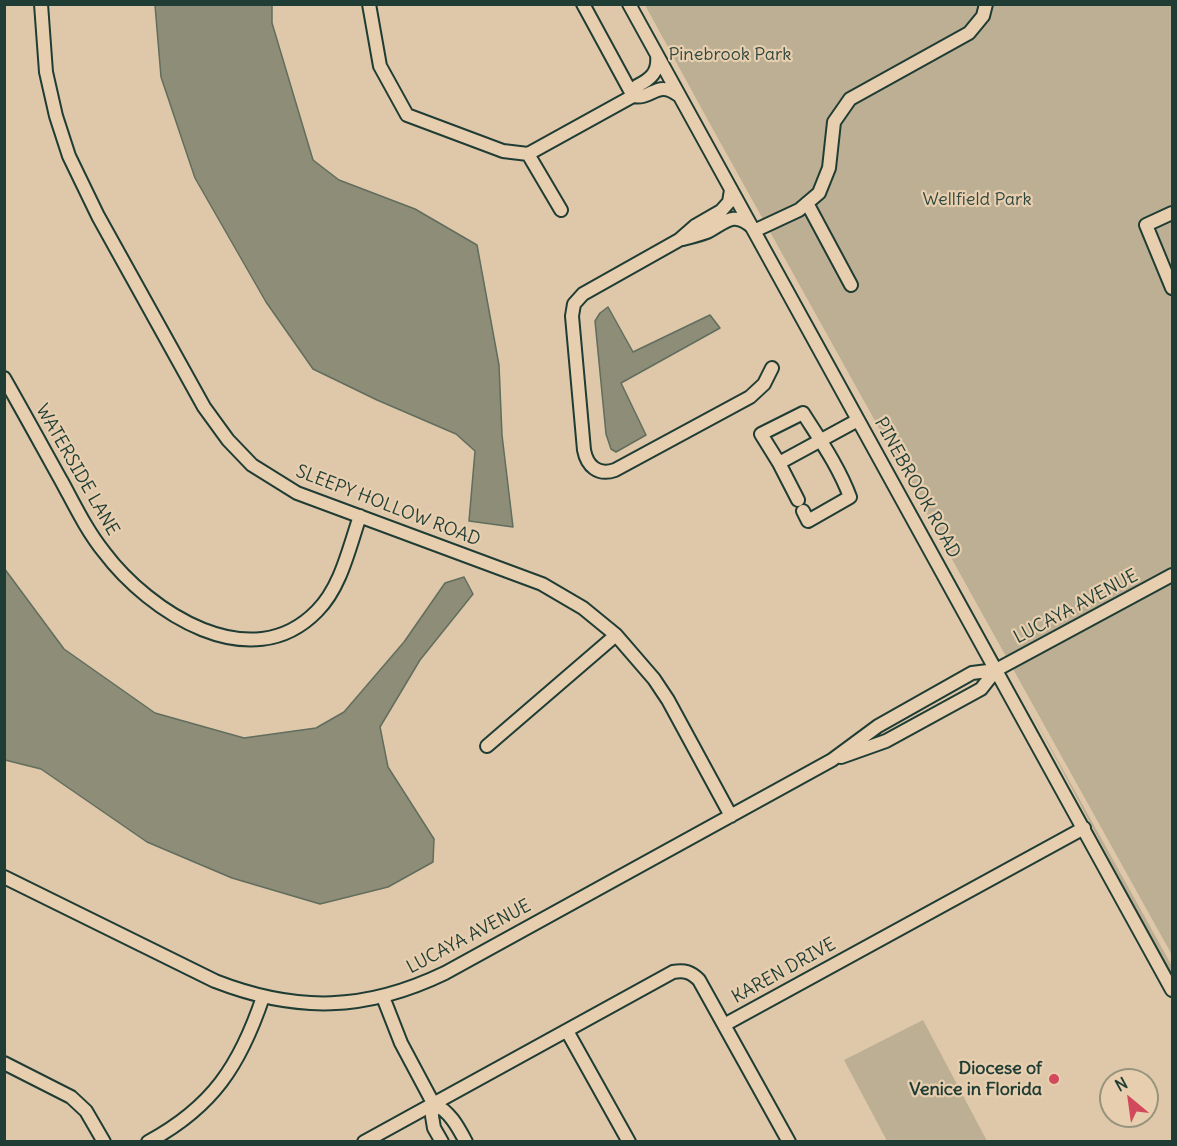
<!DOCTYPE html>
<style>
body{margin:0}
#map{position:relative;width:1177px;height:1146px;overflow:hidden;background:#dfc8aa;font-family:Delius,sans-serif}
canvas{display:block}
.frame{position:absolute;inset:0;border:6px solid #1f3d34;pointer-events:none}
.north{position:absolute;left:1099px;top:1068px;width:60px;height:60px;box-sizing:border-box;background:#e7ceaf;border:2px solid #97947e;border-radius:50%;rotate:331deg;font-size:16px;font-weight:700;line-height:24px;text-align:center;color:#1f3d34}
.north::after{content:'';display:block;margin:auto;width:21px;height:27px;background:#d1495b;clip-path:polygon(50% 0,100% 100%,50% 72%,0 100%)}
</style>
<div id="map">
<canvas width="1177" height="1146"></canvas>
<div class="frame"></div>
<div class="north">N</div>
</div>
<script>
const ctx = document.querySelector('canvas').getContext('2d');
ctx.lineJoin = 'round';
function paint(path, color) {
  ctx.fillStyle = color;
  ctx.fill(path, 'evenodd');
}
function stroke(path, color, width, dash) {
  ctx.strokeStyle = color;
  ctx.lineWidth = width;
  ctx.lineCap = dash ? 'butt' : 'round';
  ctx.setLineDash(dash || []);
  ctx.stroke(path);
}
function label(font, color, halo, rows, align = 'center') {
  ctx.font = font + ' Delius,sans-serif';
  ctx.lineWidth = 4.5;
  ctx.setLineDash([]);
  ctx.textBaseline = 'middle';
  ctx.strokeStyle = halo;
  ctx.fillStyle = color;
  for (const [text, x, y, turn = 0] of rows) {
    ctx.save();
    ctx.translate(x, y);
    ctx.rotate((+turn || 0) * Math.PI / 180);
    ctx.textAlign = isNaN(turn) ? turn : align;
    if (halo) ctx.strokeText(text, 0, 0);
    ctx.fillText(text, 0, 0);
    ctx.restore();
  }
}
const green = new Path2D(`
 M 645,5 L 1172,5 L 1172,955 L 710,124 Z
 M 1030,710 L 1172,966 L 1172,977 Z
 M 923,1020 L 987,1141 L 887,1141 L 844,1060 Z`);
const water = new Path2D(`
 M 155,5 L 272,5 L 272,23 L 313,160 L 339,180 L 415,209 L 477,245 L 499,365 L 502,435 L 513,527 L 469,521 L 475,451 L 456,434 L 377,400 L 313,369 L 266,302 L 195,178 L 161,77 Z
 M 608,307 L 633,352 L 710,315 L 720,328 L 621,383 L 646,435 L 616,452 L 611,449 L 606,434 L 595,321 L 600,313 Z
 M 4,568 L 64,649 L 155,713 L 244,738 L 316,728 L 344,712 L 404,642 L 445,583 L 464,577 L 473,594 L 420,660 L 380,727 L 388,767 L 434,839 L 433,862 L 388,887 L 320,904 L 232,878 L 147,842 L 41,769 L 5,760 Z`);
const minor = new Path2D(`
 M 41,4 L 46,72 L 56,116 L 69,156 L 98,216 L 204,407 L 228,440 L 252,465 L 297,493 L 542,584 L 583,608 L 616,635 L 654,679 L 668,700 L 731,816
 M 369,4 L 380,66 L 407,115 L 503,151 L 528,154 L 561,210
 M 583,4 L 633,96
 M 629,4 L 1172,990
 M 633,96 L 637,86 C 651,79 659,72 657,55
 M 528,154 L 633,96 C 652,100 657,79 678,95
 M 731,190 L 729,202 L 721,211 L 695,226 L 679,240 L 583,294 L 574,304 L 572,316 L 584,450 C 587,466 598,476 615,470 L 750,397 L 764,384 L 772,368
 M 807,203 L 851,285
 M 1172,213 L 1146,225 L 1172,288
 M 754,231 L 799,210 L 819,193 L 829,168 L 834,122 L 850,99 L 969,33 L 983,16 L 986,4
 M 683,239 C 691,237 699,235 707,232 C 725,223 733,210 752,227
 M 4,378 C 24,413 43,448 62,482 C 75,506 87,531 104,552 C 149,612 251,679 317,611 C 341,587 349,548 360,516
 M 779,463 L 798,500
 M 803,511 L 808,521 L 850,497 C 839,467 820,440 803,413 L 761,434 L 779,463 L 858,420
 M 487,746 L 616,635
 M 841,757 L 886,741 L 981,689 L 996,670
 M 4,877 L 215,981 C 297,1013 366,1011 445,973 L 832,760 L 878,726 L 972,673 L 996,670 L 1172,575
 M 383,997 L 401,1043 L 433,1103 L 432,1116 L 434,1128 L 442,1142
 M 724,1025 L 1084,828
 M 567,1031 L 629,1142
 M 4,1063 L 71,1097 L 86,1111 L 104,1142
 M 433,1103 C 450,1112 457,1125 466,1142
 M 148,1142 C 213,1107 240,1065 263,997
 M 364,1142 L 673,972 C 685,970 691,972 699,980 L 789,1142`);
const markers = [
 [1054,1079,6,"#d1495b"]
];
const parkNames = [
 ["Pinebrook Park",730,55],
 ["Wellfield Park",977,200]
];
const streetNames = [
 ["WATERSIDE LANE",77,470,60],
 ["PINEBROOK ROAD",917,488,61],
 ["SLEEPY HOLLOW ROAD",388,506,21],
 ["LUCAYA AVENUE",1076,607,-28],
 ["LUCAYA AVENUE",469,937,-28],
 ["KAREN DRIVE",784,971,-29]
];
const poiNames = [
 ["Diocese of",1042,1069],
 ["Venice in Florida",1042,1090]
];
paint(green, '#bcaf94');
paint(water, '#8d8d78');
stroke(water, '#616d5d', 1.5);
stroke(minor, '#1f3d34', 16);
stroke(minor, '#e7ceaf', 12);
for (const [x, y, r, color] of markers) {
  const dot = new Path2D();
  dot.arc(x, y, r, 0, 2 * Math.PI);
  ctx.fillStyle = color;
  ctx.fill(dot);
  stroke(dot, '#e7ceaf', 2);
}
label('18px', '#2f483e', '#e7ceaf', parkNames);
label('18px', '#1f3d34', '#e7ceaf', streetNames);
label('bold 18px', '#1f3d34', '#e7ceaf', poiNames, 'right');
</script>
